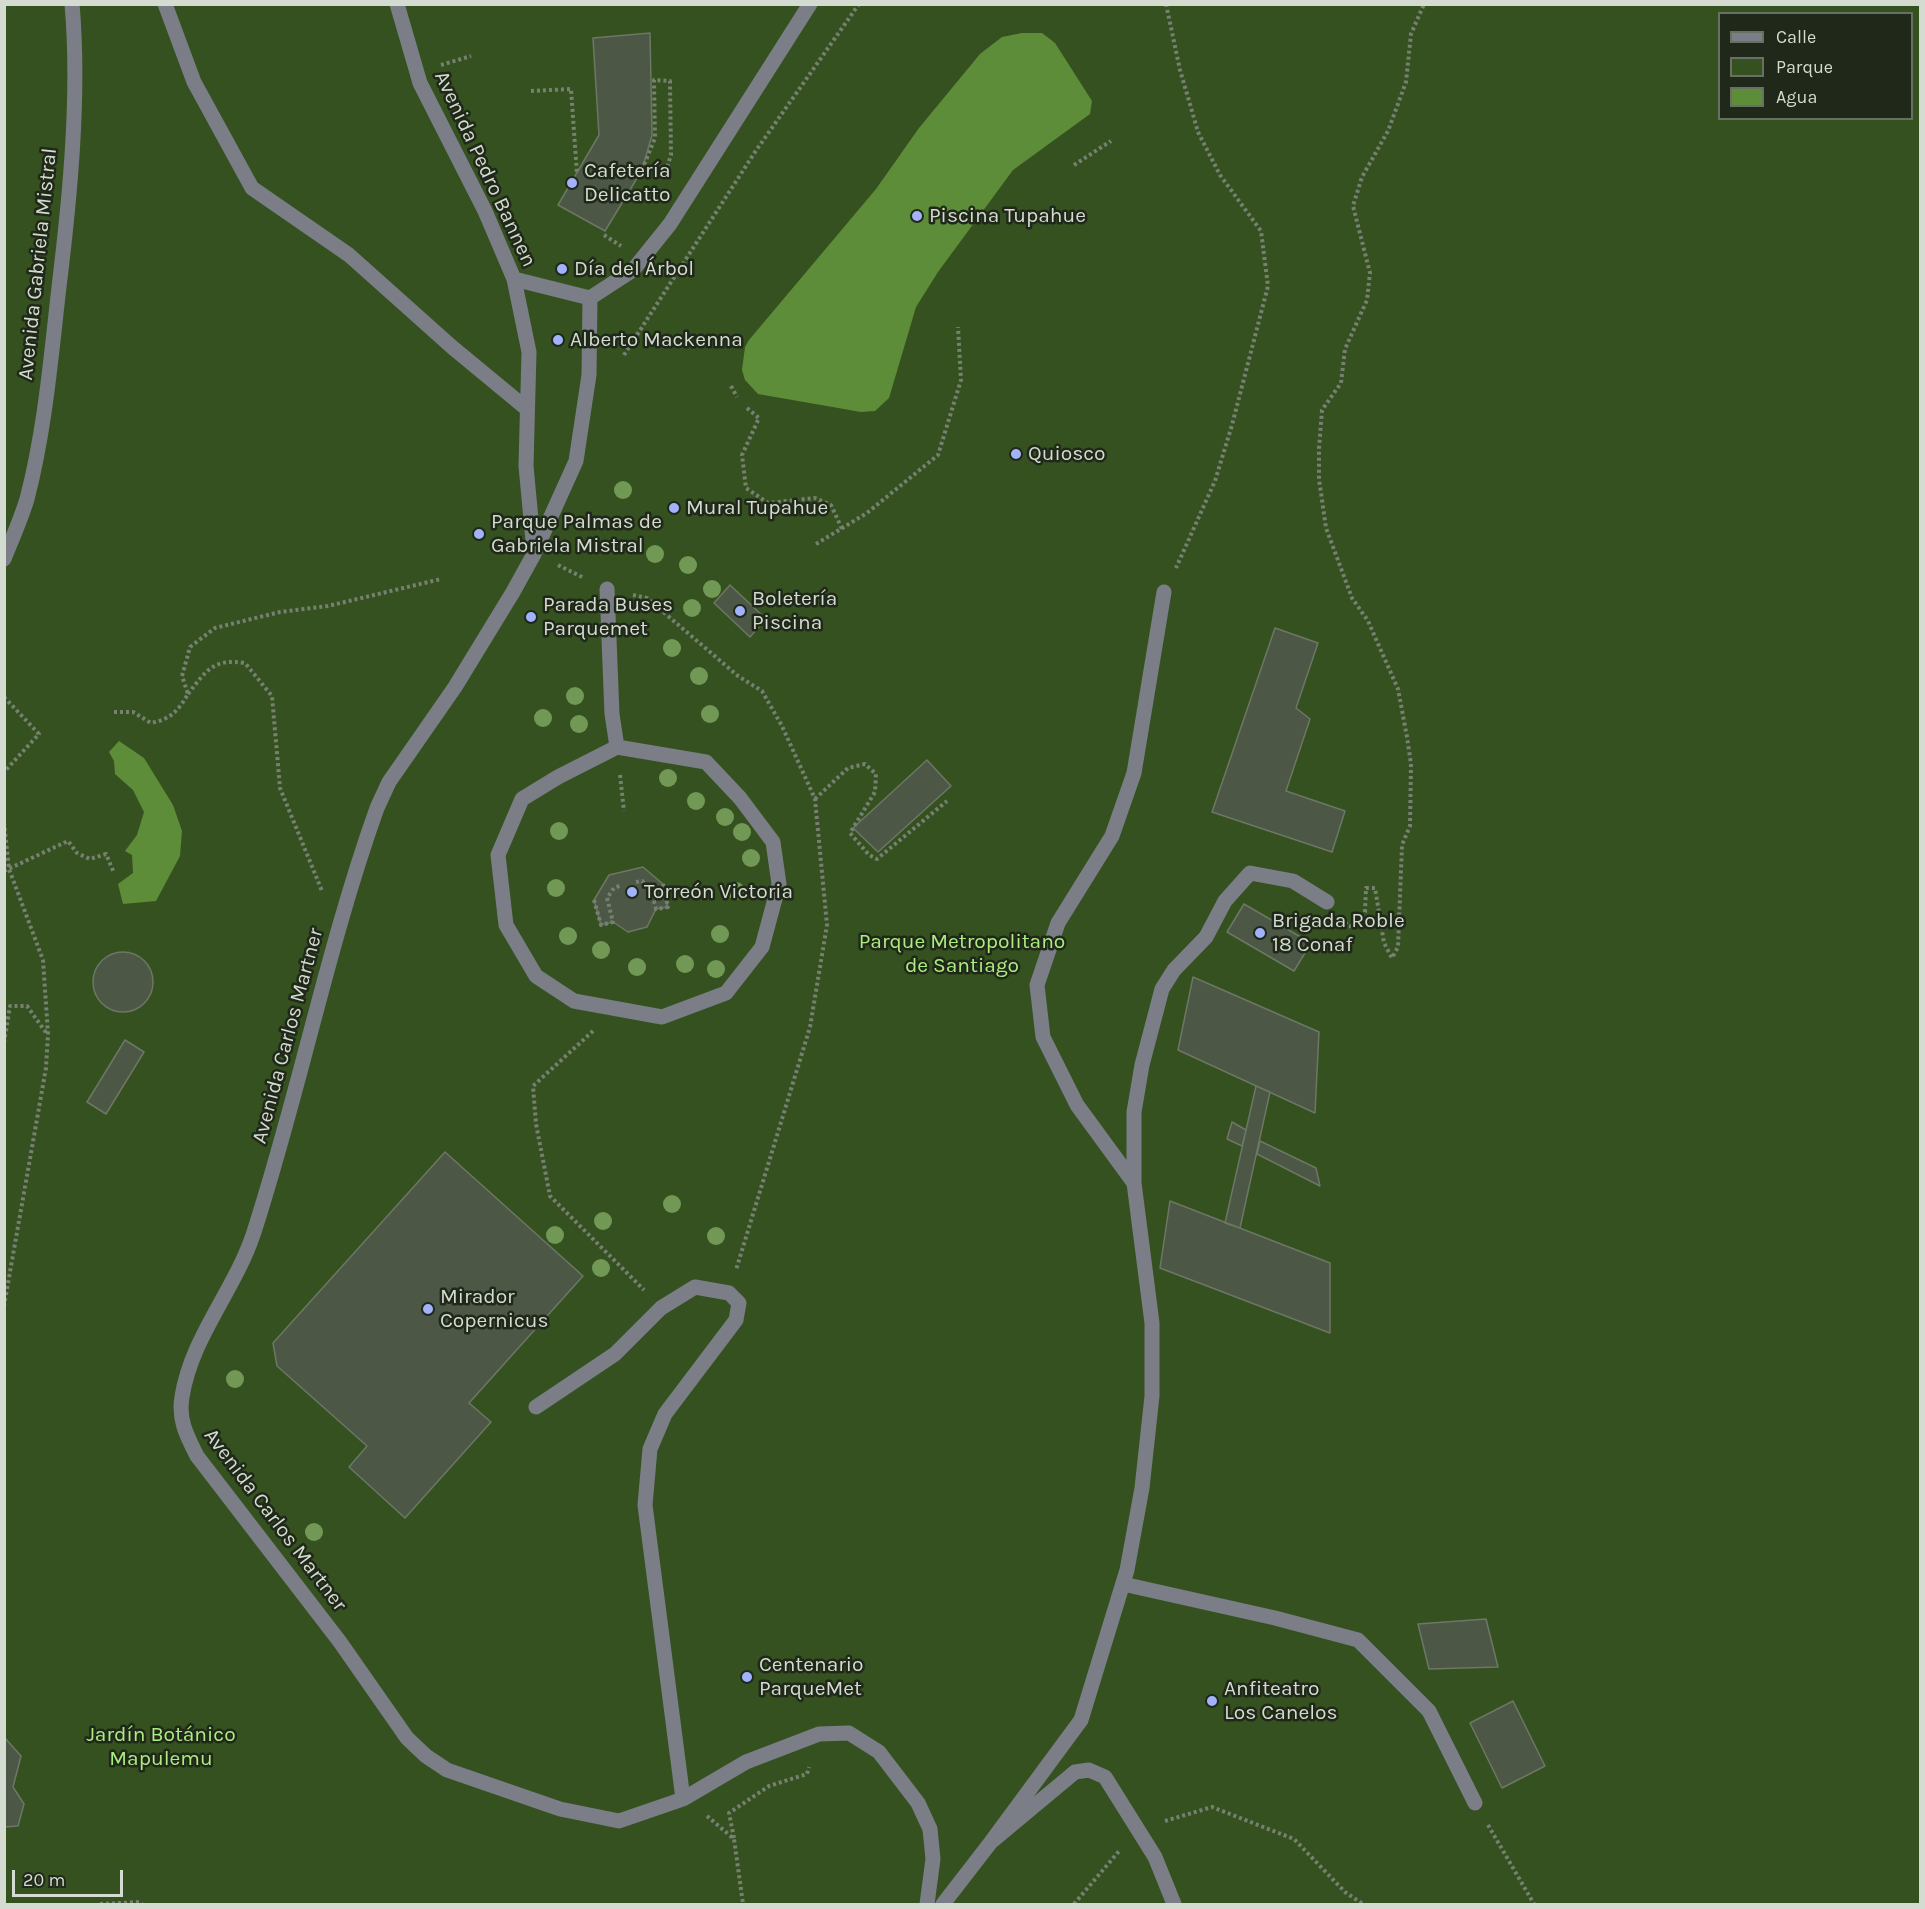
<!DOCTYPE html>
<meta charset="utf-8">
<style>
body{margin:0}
#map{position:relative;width:1925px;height:1909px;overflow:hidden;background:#283222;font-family:Karla,sans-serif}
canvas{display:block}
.frame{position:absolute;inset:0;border:6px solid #d4dbd0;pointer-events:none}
.legend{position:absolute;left:1718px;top:12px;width:195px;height:108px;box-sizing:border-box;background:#1f2819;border:2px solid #677062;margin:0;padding:8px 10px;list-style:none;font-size:18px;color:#d4dbd0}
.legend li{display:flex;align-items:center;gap:12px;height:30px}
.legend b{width:30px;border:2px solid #677062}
.scale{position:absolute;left:12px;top:1870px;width:111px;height:27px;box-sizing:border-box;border:3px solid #d4dbd0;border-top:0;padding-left:8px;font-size:18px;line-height:21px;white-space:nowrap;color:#d4dbd0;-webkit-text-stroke:4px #1f2819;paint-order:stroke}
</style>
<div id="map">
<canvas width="1925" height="1909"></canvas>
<div class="frame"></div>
<ul class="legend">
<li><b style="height:8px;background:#7b7e87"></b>Calle</li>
<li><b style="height:16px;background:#355120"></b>Parque</li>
<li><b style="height:16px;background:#5e8d39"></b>Agua</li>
</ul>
<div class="scale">20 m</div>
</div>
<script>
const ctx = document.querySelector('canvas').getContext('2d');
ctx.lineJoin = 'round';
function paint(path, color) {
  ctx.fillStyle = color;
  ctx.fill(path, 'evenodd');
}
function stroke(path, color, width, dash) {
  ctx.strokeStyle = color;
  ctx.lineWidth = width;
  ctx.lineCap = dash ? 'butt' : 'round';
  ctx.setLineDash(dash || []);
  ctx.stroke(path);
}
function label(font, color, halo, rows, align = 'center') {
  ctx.font = font + ' Karla,sans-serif';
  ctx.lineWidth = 5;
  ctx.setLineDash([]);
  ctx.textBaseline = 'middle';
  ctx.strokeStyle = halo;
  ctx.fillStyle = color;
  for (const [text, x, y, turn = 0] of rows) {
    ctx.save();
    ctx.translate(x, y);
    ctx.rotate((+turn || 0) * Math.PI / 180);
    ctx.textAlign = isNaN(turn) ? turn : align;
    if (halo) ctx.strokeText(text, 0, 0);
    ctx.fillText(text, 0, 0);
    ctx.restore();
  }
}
const green = new Path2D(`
 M 5,5 L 1920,5 L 1920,1904 L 5,1904 ZM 1720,14 L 1912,14 L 1912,118 L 1720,118 Z`);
const water = new Path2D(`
 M 1022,33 L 1042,33 L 1055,43 L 1092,101 L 1090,114 L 1013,170 L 938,272 L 916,307 L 889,398 L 875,411 L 861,412 L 758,394 L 745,380 L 742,370 L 745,347 L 749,340 L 876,189 L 919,128 L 980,54 L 1002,37 Z
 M 119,741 L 144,758 L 173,805 L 182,831 L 180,856 L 156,901 L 123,904 L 118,884 L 133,873 L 132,855 L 125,851 L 137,835 L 144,812 L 133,790 L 115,774 L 114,761 L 109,752 Z`);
const building = new Path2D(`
 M 650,33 L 652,135 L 642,170 L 605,231 L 558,205 L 599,135 L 593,38 Z
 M 730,585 L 766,619 L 750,637 L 714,603 Z
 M 1275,628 L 1318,643 L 1296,708 L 1310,719 L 1286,791 L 1345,811 L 1332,852 L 1212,812 Z
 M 927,760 L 951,786 L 878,852 L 853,828 Z
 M 643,867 L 663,884 L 668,907 L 656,909 L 647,927 L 628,932 L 613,922 L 601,925 L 594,900 L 609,875 Z
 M 1244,904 L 1311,943 L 1294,971 L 1227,932 Z
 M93 982a30 30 0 1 1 60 0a30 30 0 1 1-60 0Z
 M 1193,977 L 1319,1032 L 1315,1113 L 1178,1050 Z
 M 125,1040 L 144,1052 L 106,1114 L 87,1102 Z
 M 1256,1086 L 1270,1092 L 1240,1228 L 1225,1223 Z
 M 1232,1122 L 1246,1130 L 1242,1146 L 1227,1139 Z
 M 1260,1141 L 1316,1168 L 1320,1186 L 1257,1154 Z
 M 445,1152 L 583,1276 L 469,1403 L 491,1422 L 405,1518 L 349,1467 L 367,1446 L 277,1366 L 273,1343 Z
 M 1170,1201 L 1330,1263 L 1330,1333 L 1160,1268 Z
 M 1486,1619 L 1498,1667 L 1429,1669 L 1418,1624 Z
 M 1513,1701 L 1545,1766 L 1502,1788 L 1470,1723 Z
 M 4,1737 L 21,1756 L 13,1787 L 24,1804 L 18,1826 L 4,1827 Z`);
const path = new Path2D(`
 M 1166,4 L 1180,70 L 1198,132 L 1220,175 L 1261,231 L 1268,286 L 1232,425 L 1215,481 L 1176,568
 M 441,65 L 471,56
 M 531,91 L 571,89 L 577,174
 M 1074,165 L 1111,141
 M 642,170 L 655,138 L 654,80 L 670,81 L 671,155 L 663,180
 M 604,235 L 621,246
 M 624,355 L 755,152 L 859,4
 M 731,386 L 737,397
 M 747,408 L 759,418 L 742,455 L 746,488 L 768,503 L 815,498 L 831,505 L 842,529
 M 816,544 L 867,513 L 938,455 L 961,380 L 958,327
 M 558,565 L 584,578
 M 633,595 L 647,598 L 738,676 L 762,691 L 782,726 L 815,799 L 827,925 L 810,1027 L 736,1270
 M 188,694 C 206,671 213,658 245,663 L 272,696 L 280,788 L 322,891
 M 4,697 L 39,734 L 4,772
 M 114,712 L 133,712 L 151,723 C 171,719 178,711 188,694 L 182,676 L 190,647 L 215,628 L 280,612 L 328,606 L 441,579
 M 620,775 L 624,811
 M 815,799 L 848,768 L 865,764 L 876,774 L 875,792 L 850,833 L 869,855 L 877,859 L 947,801
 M 4,822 L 9,869 L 43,960 L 48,1034 L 46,1068 L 4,1306
 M 4,871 L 68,841 L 77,853 L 90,859 L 106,854 L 114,873
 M 636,882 L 642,881 L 651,890 L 656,909 L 668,907 L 663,884
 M 594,900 L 601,925 L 613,922 L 607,898 L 614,888 L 622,885
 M 1345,922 L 1348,926 L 1355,927 L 1365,912 L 1366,888 L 1375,888 L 1384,943 L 1392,958 L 1398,947 L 1402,845 L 1410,826 L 1411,764 L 1407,737 L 1398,689 L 1368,621 L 1352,598 L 1326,528 L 1319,479 L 1319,448 L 1322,410 L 1341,383 L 1345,349 L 1367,300 L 1370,273 L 1353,206 L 1362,177 L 1388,131 L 1406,82 L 1411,34 L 1424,4
 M 593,1031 L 533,1086 L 536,1124 L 550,1196 L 644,1290
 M 4,1043 L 10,1006 L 27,1006 L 47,1034
 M 707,1816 L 734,1839 L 743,1904
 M 1165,1821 L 1212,1807 L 1294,1839 L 1345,1892 L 1363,1904
 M 1488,1825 L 1534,1904
 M 734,1838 L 729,1813 L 769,1786 L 807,1774 L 809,1767
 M 100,1904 L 140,1902 L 142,1904
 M 1074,1904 L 1120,1850`);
const minor = new Path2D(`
 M 165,4 L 194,82 L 252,188 L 349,255 L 452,347 L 527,409
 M 397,4 L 420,83 L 485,211 L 514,279 L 529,352 L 526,466 L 534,551
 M 514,279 L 590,298 L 633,270 L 670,224 L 810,4
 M 590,298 L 589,375 L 576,461 L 534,554 L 513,592 L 455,687 L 389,782 L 377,808 C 327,948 299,1094 253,1235 C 234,1291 191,1338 182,1397 C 178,1420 187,1436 197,1456 L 340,1642 L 407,1738 L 426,1756 L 447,1770 L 560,1809 L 619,1821 L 683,1799 L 746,1762 L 819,1734 L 849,1733 L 879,1752 L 918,1803 L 930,1829 L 933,1859 L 927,1904
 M 4,559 C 12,539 21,519 27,499 C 45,430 51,357 59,287 C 70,197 80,94 72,4
 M 607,589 L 612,714 L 617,747 L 558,777 L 522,799 L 498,855 L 506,925 L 536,976 L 574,1001 L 662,1017 L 726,993 L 762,947 L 779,884 L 773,842 L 740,798 L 706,762 L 617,747
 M 1134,1183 L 1077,1105 L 1043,1037 L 1037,985 L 1058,923 L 1112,836 L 1134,773 L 1164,592
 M 536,1407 L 615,1354 L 661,1308 L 695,1287 L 729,1293 L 739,1303 L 736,1320 L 665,1414 L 650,1449 L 645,1505 L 683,1799
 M 1123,1584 L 1275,1618 L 1358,1640 L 1429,1711 L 1475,1803
 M 991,1842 L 1081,1720 L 1127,1570 L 1142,1488 L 1152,1396 L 1152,1323 L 1134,1183 L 1134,1112 L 1142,1065 L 1162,989 L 1174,970 L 1206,937 L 1225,901 L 1250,873 L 1293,881 L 1327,902
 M 943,1904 L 991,1842 L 1075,1772 L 1089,1770 L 1105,1777 L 1155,1857 L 1174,1904`);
const trees = [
 [623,490],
 [655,554],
 [688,565],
 [712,589],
 [692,608],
 [672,648],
 [699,676],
 [575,696],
 [710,714],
 [543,718],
 [579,724],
 [668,778],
 [696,801],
 [725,817],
 [559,831],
 [742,832],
 [751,858],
 [556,888],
 [736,891],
 [720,934],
 [568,936],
 [601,950],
 [685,964],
 [637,967],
 [716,969],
 [672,1204],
 [603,1221],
 [555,1235],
 [716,1236],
 [601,1268],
 [235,1379],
 [314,1532]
];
const markers = [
 [572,183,6,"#a2b2fd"],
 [917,216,6,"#a2b2fd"],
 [562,269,6,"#a2b2fd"],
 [558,340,6,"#a2b2fd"],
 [1016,454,6,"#a2b2fd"],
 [674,508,6,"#a2b2fd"],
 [479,534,6,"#a2b2fd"],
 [740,611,6,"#a2b2fd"],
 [531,617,6,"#a2b2fd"],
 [632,892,6,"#a2b2fd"],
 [1260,933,6,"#a2b2fd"],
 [428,1309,6,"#a2b2fd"],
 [747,1677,6,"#a2b2fd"],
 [1212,1701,6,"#a2b2fd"]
];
const streetNames = [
 ["Avenida Pedro Bannen",485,169,65],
 ["Avenida Gabriela Mistral",38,264,-84],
 ["Avenida Carlos Martner",288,1036,-75],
 ["Avenida Carlos Martner",275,1520,53]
];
const poiNames = [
 ["Cafetería",584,171],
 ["Delicatto",584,195],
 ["Piscina Tupahue",929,216],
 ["Día del Árbol",574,269],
 ["Alberto Mackenna",570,340],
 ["Quiosco",1028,454],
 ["Mural Tupahue",686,508],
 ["Parque Palmas de",491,522],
 ["Gabriela Mistral",491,546],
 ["Boletería",752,599],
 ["Piscina",752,623],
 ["Parada Buses",543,605],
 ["Parquemet",543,629],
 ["Torreón Victoria",644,892],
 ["Brigada Roble",1272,921],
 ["18 Conaf",1272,945],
 ["Mirador",440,1297],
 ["Copernicus",440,1321],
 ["Centenario",759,1665],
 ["ParqueMet",759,1689],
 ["Anfiteatro",1224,1689],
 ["Los Canelos",1224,1713]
];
const parkNames = [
 ["Parque Metropolitano",962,942],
 ["de Santiago",962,966],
 ["Jardín Botánico",161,1735],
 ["Mapulemu",161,1759]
];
paint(green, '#355120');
paint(water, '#5e8d39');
paint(building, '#4c5745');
stroke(building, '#6c7765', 1.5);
stroke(path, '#778072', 4, [3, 3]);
stroke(minor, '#7b7e87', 15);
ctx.fillStyle = '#719955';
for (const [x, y] of trees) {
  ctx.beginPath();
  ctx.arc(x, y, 9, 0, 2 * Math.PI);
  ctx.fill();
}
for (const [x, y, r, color] of markers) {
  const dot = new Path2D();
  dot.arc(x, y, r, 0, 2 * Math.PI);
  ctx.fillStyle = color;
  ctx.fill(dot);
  stroke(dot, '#1f2819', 2);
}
label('21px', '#d4dbd0', '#1f2819', streetNames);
label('21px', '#d4dbd0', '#1f2819', poiNames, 'left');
label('21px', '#aded7f', '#1f2819', parkNames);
</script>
